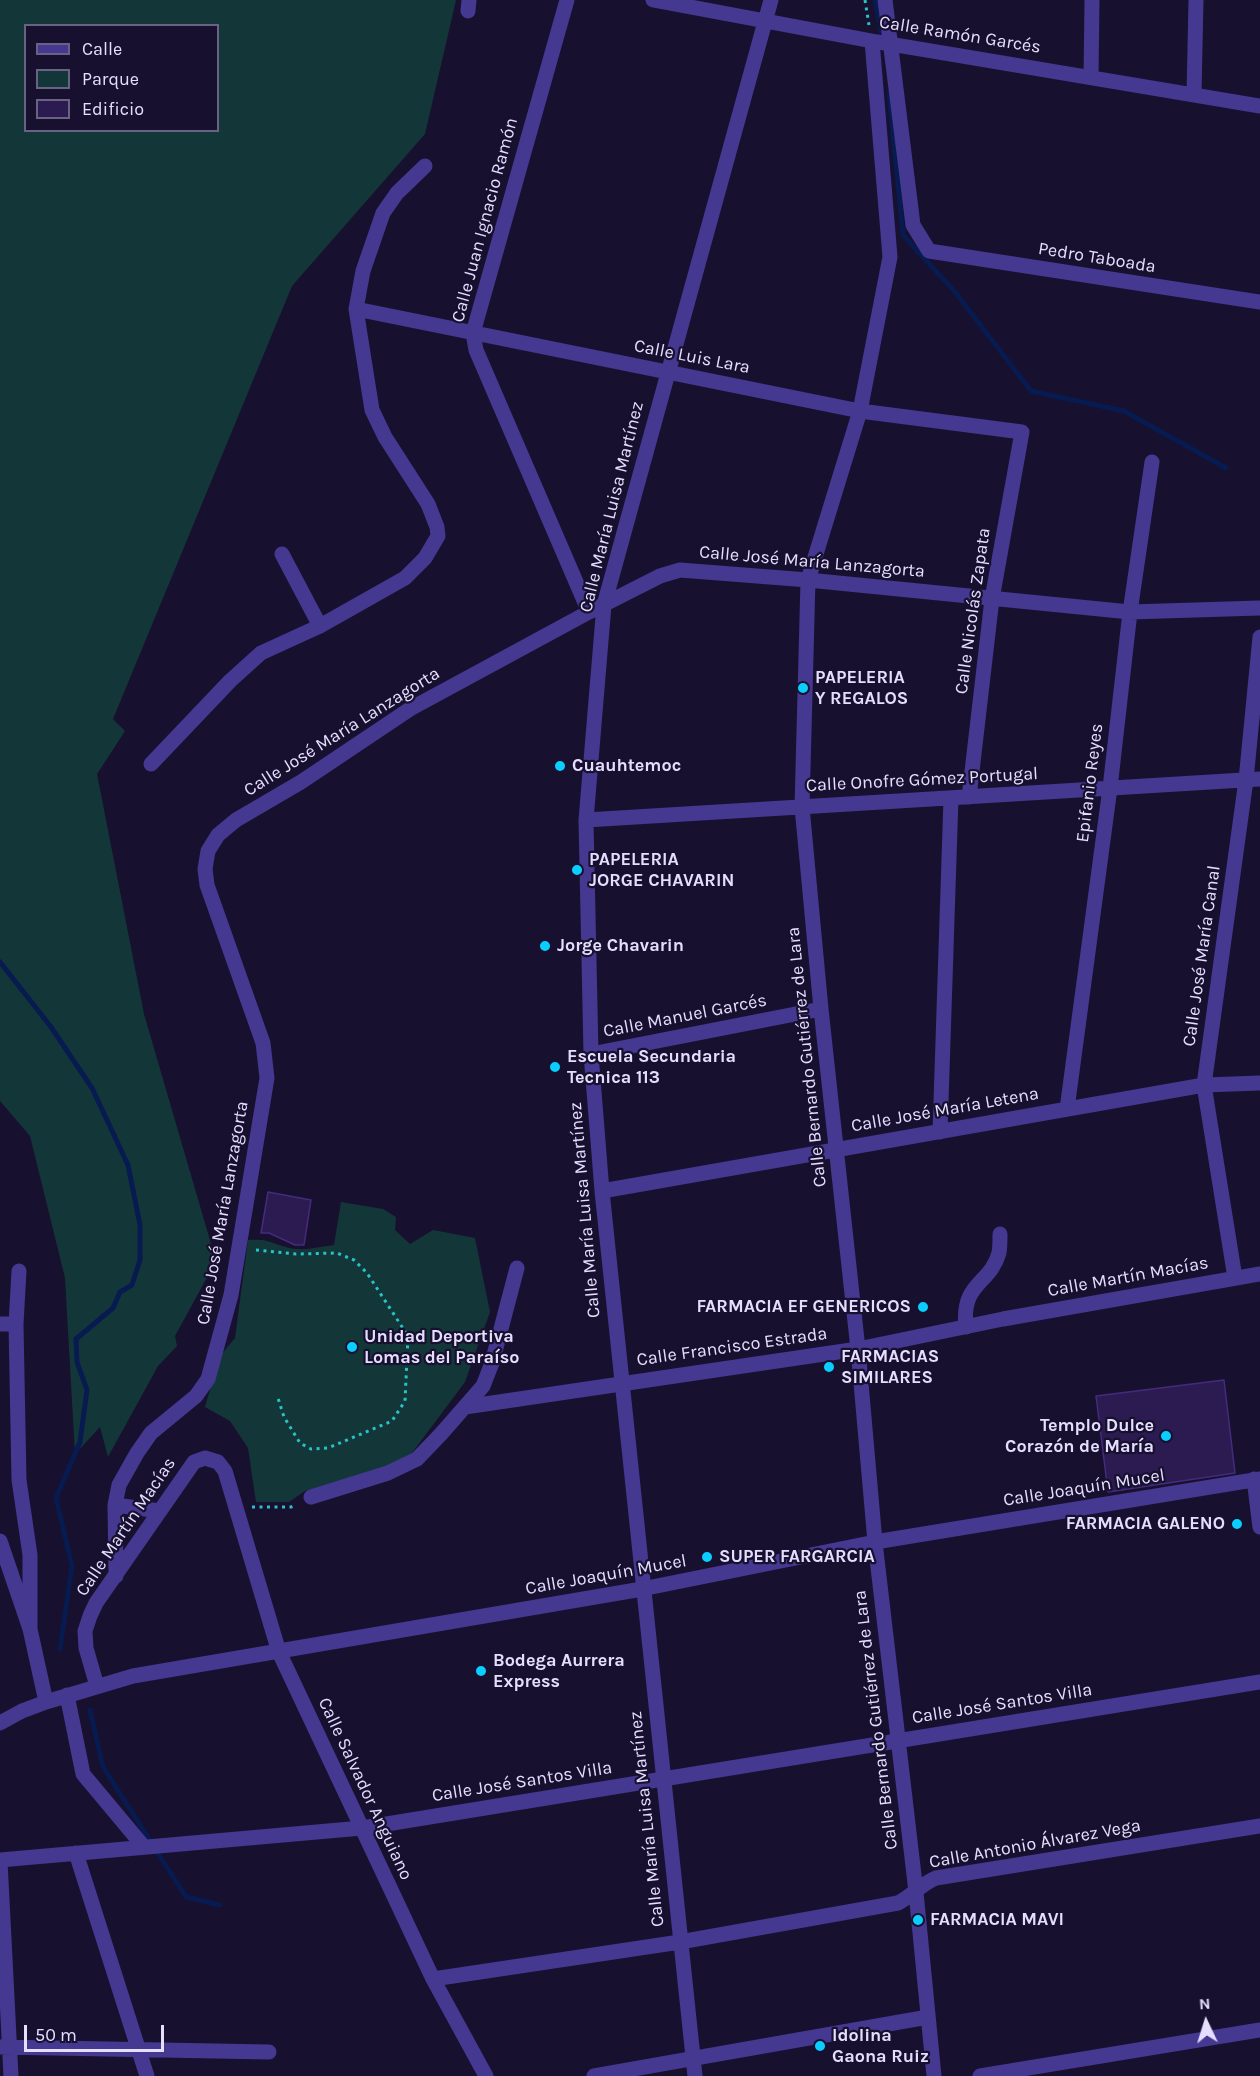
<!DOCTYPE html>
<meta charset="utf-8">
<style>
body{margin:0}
#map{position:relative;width:1260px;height:2076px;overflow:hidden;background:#18102f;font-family:Karla,sans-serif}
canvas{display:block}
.legend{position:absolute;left:24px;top:24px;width:195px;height:108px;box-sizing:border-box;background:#18102f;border:2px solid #6a6282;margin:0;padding:8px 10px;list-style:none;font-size:18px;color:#e5deff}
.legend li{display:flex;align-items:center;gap:12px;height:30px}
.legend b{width:30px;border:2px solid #6a6282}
.north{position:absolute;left:1176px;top:1992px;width:60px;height:60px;-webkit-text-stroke:4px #18102f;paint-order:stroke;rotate:356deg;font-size:16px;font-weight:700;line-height:24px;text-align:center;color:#e5deff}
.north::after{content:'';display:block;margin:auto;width:21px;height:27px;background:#e5deff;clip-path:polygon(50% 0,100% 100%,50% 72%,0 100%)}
.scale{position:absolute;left:24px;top:2025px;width:140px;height:27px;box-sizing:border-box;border:3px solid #e5deff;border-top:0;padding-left:8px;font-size:18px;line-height:21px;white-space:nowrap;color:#e5deff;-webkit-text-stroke:4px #18102f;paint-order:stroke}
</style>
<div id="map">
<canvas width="1260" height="2076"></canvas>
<ul class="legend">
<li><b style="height:8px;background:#443890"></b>Calle</li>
<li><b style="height:16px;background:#133739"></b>Parque</li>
<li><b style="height:16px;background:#2b1b51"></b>Edificio</li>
</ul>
<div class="north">N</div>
<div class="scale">50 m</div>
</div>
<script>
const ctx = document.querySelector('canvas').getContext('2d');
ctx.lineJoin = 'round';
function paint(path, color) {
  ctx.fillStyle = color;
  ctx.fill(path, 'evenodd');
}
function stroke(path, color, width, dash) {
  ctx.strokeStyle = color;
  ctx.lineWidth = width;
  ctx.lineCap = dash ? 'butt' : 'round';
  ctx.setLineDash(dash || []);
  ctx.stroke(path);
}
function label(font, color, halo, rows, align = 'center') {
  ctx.font = font + ' Karla,sans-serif';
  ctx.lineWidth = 4.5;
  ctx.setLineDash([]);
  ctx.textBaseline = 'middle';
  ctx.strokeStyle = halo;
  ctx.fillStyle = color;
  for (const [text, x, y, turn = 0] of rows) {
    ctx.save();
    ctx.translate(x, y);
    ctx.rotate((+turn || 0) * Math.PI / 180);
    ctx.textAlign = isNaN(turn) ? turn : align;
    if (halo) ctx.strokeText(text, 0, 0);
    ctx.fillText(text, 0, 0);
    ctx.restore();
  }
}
const green = new Path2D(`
 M 0,0 L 456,0 L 425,134 L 292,286 L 113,719 L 125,731 L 97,774 L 144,1014 L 216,1261 L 175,1336 L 177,1346 L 158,1366 L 108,1457 L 100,1427 L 75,1454 L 65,1278 L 30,1136 L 0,1101 ZM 26,26 L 218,26 L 218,130 L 26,130 Z
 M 341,1202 L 383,1209 L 396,1217 L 395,1230 L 410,1244 L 433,1230 L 475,1238 L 490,1312 L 465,1382 L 406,1461 L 305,1491 L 289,1502 L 256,1502 L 248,1448 L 230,1421 L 205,1407 L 220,1356 L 235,1338 L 248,1240 C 268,1239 268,1242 286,1247 C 302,1252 318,1247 334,1245 Z`);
const stream = new Path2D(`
 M 875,0 L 883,42
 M 889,93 L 903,235 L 955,292 L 1031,391 L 1124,411 L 1226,468
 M 0,962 L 51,1027 L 92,1088 L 128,1165 L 140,1225 L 140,1260 L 132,1285 L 120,1292 L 113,1308 L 76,1339 L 77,1362 L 87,1390 L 80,1442 L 56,1498 L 72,1566 L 60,1649
 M 90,1710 L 103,1767 L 186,1897 L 220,1905`);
const building = new Path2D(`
 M 268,1192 L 311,1200 L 304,1245 L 295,1245 L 269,1233 L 261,1233 Z
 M 1224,1380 L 1235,1473 L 1108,1492 L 1096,1396 Z`);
const path = new Path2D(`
 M 865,0 L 869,25
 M 256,1250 L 296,1254 L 337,1253 L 354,1260 L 367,1273 L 408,1336 L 405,1401 L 392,1421 L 328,1448 L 311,1449 L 300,1443 L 284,1417 L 277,1395
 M 252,1507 L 291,1507 L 296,1505`);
const minor = new Path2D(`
 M 567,0 L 473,333 L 476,350 L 589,612
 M 653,0 L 872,41 L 1260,106
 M 885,0 L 913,225 L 929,251 L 1260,302
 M 468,11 L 469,0
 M 872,41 L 890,257 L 860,411 L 808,580 L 802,807 L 821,1009 L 858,1349 L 875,1542 L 916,1892 L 934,2076
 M 1091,77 L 1092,0
 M 1194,95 L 1196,0
 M 356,309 L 860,411 L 1022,432 L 992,599 L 969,797
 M 282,554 L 320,626
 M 151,764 L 230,681 L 261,653 L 320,626 L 405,578 L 425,558 L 438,536 L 437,527 L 428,504 L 385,437 L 372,410 L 356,309 L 363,271 L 383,213 L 397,193 L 425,166
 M 586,820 L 1260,779
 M 591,1054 L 821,1009
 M 1067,1109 L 1110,788 L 1130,612 L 1152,462
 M 940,1132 L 951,798
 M 602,1191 L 1204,1085 L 1260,1083
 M 19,1271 L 16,1324 L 19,1480 L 30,1555 L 30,1629
 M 1235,1278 L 1204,1085 L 1246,780 L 1260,637
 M 0,1324 L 16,1324
 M 966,1327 C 961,1282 990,1285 999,1253 C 1000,1247 1000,1240 1000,1234
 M 465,1407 L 858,1349 L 1003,1319 L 1260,1274
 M 1254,1479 L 1260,1527
 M 311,1497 L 388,1473 L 417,1459 L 441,1434 L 483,1386 L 492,1363 L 517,1268
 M 115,1505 L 160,1511
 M 0,1541 L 30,1629 L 46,1702
 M 116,1576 L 115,1505 L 119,1485 L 137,1453 L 151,1433 L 196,1396 L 208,1379 L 231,1295 L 267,1078 L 263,1043 L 207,885 L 205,869 L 208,851 L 218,835 L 236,820 L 301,782 L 410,709 L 589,612 L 660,576 L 680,570 L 808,580 L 1130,612 L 1260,608
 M 97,1686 L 86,1648 L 85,1631 L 90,1616 L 96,1603 L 194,1462 L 205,1458 L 218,1462 L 225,1471 L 279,1652 L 433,1979 L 486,2076
 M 67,1695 L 83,1774 L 144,1847
 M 0,1723 L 22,1711 L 46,1702 L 133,1676 L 642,1589 L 875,1542 L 1260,1479
 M 76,1853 L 147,2076
 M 0,1860 L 362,1828 L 1260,1682
 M 0,1861 L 11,2076
 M 433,1979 L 680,1942 L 898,1903 C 912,1896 921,1884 936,1878 L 1260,1826
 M 0,2047 L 269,2052
 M 594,2076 L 928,2017
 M 695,2076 L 602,1191 L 591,1054 L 586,820 L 604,605 L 771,0
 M 980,2076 L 1260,2030`);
const markers = [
 [803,688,6,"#0aceff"],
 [560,766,6,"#0aceff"],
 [577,870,6,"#0aceff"],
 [545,946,6,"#0aceff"],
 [555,1067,6,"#0aceff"],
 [923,1307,6,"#0aceff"],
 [352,1347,6,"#0aceff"],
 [829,1367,6,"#0aceff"],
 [1166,1436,6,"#0aceff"],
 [1237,1524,6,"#0aceff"],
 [707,1557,6,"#0aceff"],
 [481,1671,6,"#0aceff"],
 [918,1920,6,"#0aceff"],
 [820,2046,6,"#0aceff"]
];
const streetNames = [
 ["Calle Ramón Garcés",960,35,9],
 ["Calle Juan Ignacio Ramón",485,220,-75],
 ["Pedro Taboada",1097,258,9],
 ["Calle Luis Lara",692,357,11],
 ["Calle María Luisa Martínez",612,507,-76],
 ["Calle José María Lanzagorta",812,562,5],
 ["Calle Nicolás Zapata",973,611,-82],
 ["Calle José María Lanzagorta",342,732,-32],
 ["Calle Onofre Gómez Portugal",922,780,-3],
 ["Epifanio Reyes",1090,783,-83],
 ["Calle José María Canal",1202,956,-82],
 ["Calle Manuel Garcés",685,1016,-11],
 ["Calle Bernardo Gutiérrez de Lara",807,1057,-96],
 ["Calle José María Letena",945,1110,-10],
 ["Calle María Luisa Martínez",585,1210,-95],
 ["Calle José María Lanzagorta",223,1213,-80],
 ["Calle Martín Macías",1128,1277,-10],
 ["Calle Francisco Estrada",732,1347,-8],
 ["Calle Joaquín Mucel",1084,1488,-9],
 ["Calle Martín Macías",126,1527,-56],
 ["Calle Joaquín Mucel",606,1575,-10],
 ["Calle José Santos Villa",1002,1704,-9],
 ["Calle Bernardo Gutiérrez de Lara",876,1720,-97],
 ["Calle José Santos Villa",522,1782,-9],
 ["Calle Salvador Anguiano",365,1789,65],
 ["Calle María Luisa Martínez",647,1819,-96],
 ["Calle Antonio Álvarez Vega",1035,1844,-10]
];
const poiNames = [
 ["PAPELERIA",815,678],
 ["Y REGALOS",815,699],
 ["Cuauhtemoc",572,766],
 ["PAPELERIA",589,860],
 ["JORGE CHAVARIN",589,881],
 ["Jorge Chavarin",557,946],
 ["Escuela Secundaria",567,1057],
 ["Tecnica 113",567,1078],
 ["FARMACIA EF GENERICOS",911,1307,"right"],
 ["Unidad Deportiva",364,1337],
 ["Lomas del Paraíso",364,1358],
 ["FARMACIAS",841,1357],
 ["SIMILARES",841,1378],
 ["Templo Dulce",1154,1426,"right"],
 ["Corazón de María",1154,1447,"right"],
 ["FARMACIA GALENO",1225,1524,"right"],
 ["SUPER FARGARCIA",719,1557],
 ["Bodega Aurrera",493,1661],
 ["Express",493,1682],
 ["FARMACIA MAVI",930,1920],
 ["Idolina",832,2036],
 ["Gaona Ruiz",832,2057]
];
paint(green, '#133739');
stroke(stream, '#071b50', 5);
paint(building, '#2b1b51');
stroke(building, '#442b7e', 1.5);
stroke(path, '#29c2c8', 3, [3, 4.5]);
stroke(minor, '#443890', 15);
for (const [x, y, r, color] of markers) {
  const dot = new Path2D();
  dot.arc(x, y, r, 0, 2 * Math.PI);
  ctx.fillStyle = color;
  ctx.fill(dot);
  stroke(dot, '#18102f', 2);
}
label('18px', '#e5deff', '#18102f', streetNames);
label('bold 18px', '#e5deff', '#18102f', poiNames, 'left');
</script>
